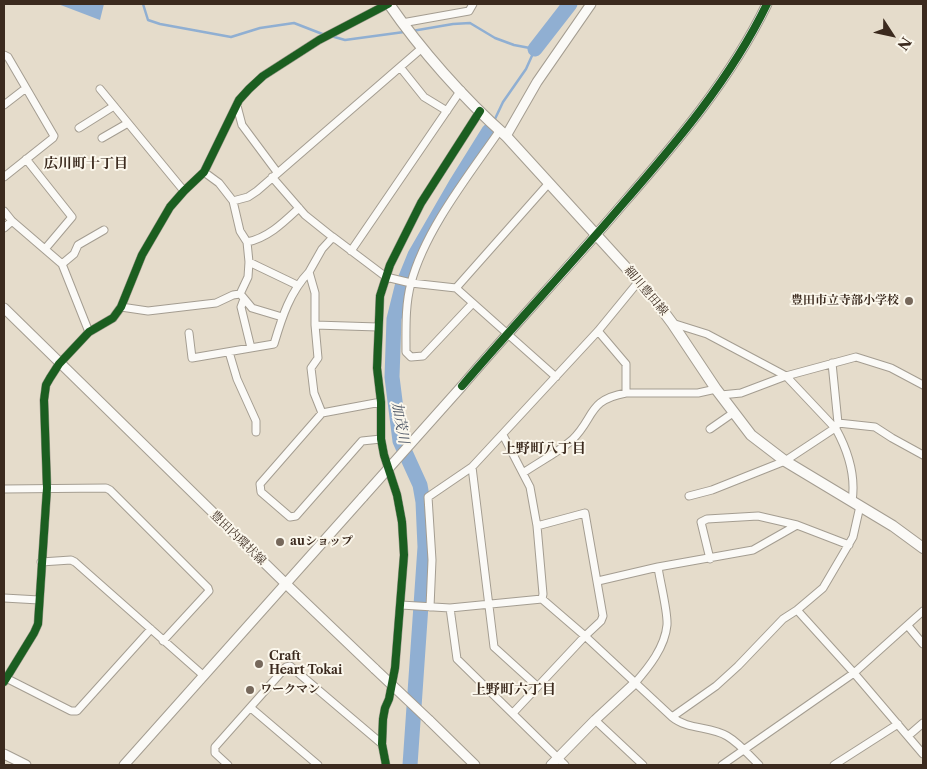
<!DOCTYPE html>
<meta charset="utf-8">
<style>
body{margin:0}
#map{position:relative;width:927px;height:769px;overflow:hidden;background:#e5dccb;font-family:"Libre Caslon Text",serif}
canvas{display:block}
.frame{position:absolute;inset:0;border:5px solid #3b2a1e;pointer-events:none}
.north{position:absolute;left:867px;top:10px;width:50px;height:50px;-webkit-text-stroke:4px #fbf7ec;paint-order:stroke;rotate:125deg;font-size:14px;font-weight:700;line-height:20px;text-align:center;color:#3b2a1e}
.north::after{content:'';display:block;margin:auto;width:18px;height:22px;background:#3b2a1e;clip-path:polygon(50% 0,100% 100%,50% 72%,0 100%)}
</style>
<div id="map">
<canvas width="927" height="769"></canvas>
<div class="frame"></div>
<div class="north">N</div>
</div>
<script>
const ctx = document.querySelector('canvas').getContext('2d');
ctx.lineJoin = 'round';
function paint(path, color) {
  ctx.fillStyle = color;
  ctx.fill(path, 'evenodd');
}
function stroke(path, color, width, dash) {
  ctx.strokeStyle = color;
  ctx.lineWidth = width;
  ctx.lineCap = dash ? 'butt' : 'round';
  ctx.setLineDash(dash || []);
  ctx.stroke(path);
}
function label(font, color, halo, rows, align = 'center') {
  ctx.font = font + ' "Libre Caslon Text","Noto Serif JP",serif';
  ctx.lineWidth = 4;
  ctx.setLineDash([]);
  ctx.textBaseline = 'middle';
  ctx.strokeStyle = halo;
  ctx.fillStyle = color;
  for (const [text, x, y, turn = 0] of rows) {
    ctx.save();
    ctx.translate(x, y);
    ctx.rotate((+turn || 0) * Math.PI / 180);
    ctx.textAlign = isNaN(turn) ? turn : align;
    if (halo) ctx.strokeText(text, 0, 0);
    ctx.fillText(text, 0, 0);
    ctx.restore();
  }
}
const water = new Path2D(`
 M 58,4 L 104,4 L 100,20 Z`);
const stream = new Path2D(`
 M 143,4 L 148,20 L 160,24 L 231,37 L 260,28 L 294,23 L 325,35
 M 412,31 L 453,24 L 470,23 L 495,38 L 514,45 L 535,49 L 526,69 L 503,102 L 494,121
 M 331,36 L 345,40 L 404,32`);
const river = new Path2D(`
 M 535,49 L 570,4
 M 410,765 L 425,547 L 423,502 L 420,485 L 400,441 L 392,377 L 394,319 L 402,287 L 415,255 L 456,184 L 489,131`);
const minor = new Path2D(`
 M 402,23 L 469,11 L 473,4
 M 4,55 L 8,57 L 54,136 L 53,138 L 4,177
 M 400,67 L 424,97 L 447,111
 M 100,89 L 184,191
 M 4,105 L 26,88
 M 237,106 L 242,125 L 277,172
 M 79,128 L 114,106
 M 102,138 L 128,123
 M 26,159 L 72,217 L 45,249
 M 272,177 L 305,215 L 335,239
 M 549,183 L 456,288 L 556,377
 M 233,201 L 248,197 L 257,191 L 422,48
 M 4,211 L 12,221 L 62,264 L 89,332
 M 4,228 L 12,221
 M 247,242 C 268,238 284,222 299,208
 M 351,251 L 461,90
 M 249,262 L 297,285
 M 62,264 L 74,254 L 78,245 L 104,230
 M 242,296 L 252,308 L 282,317
 M 244,299 L 241,307 L 251,348
 M 472,304 L 423,356 L 411,357 L 406,352 C 406,329 405,305 411,283 C 425,230 469,175 500,130
 M 121,307 L 148,311 L 216,303 L 233,295 L 240,294 L 248,277 L 249,262 L 247,242 L 240,231 L 233,201 L 219,183 L 204,172
 M 672,323 L 707,334 L 786,376 L 856,357 L 891,368 L 923,385
 M 315,325 L 378,327
 M 598,331 L 626,364 L 626,393
 M 189,333 L 192,358 L 274,344 C 282,317 290,292 309,272
 M 229,352 L 237,379 L 256,421 L 256,432
 M 832,363 L 838,423 L 836,427
 M 721,395 L 741,393 L 786,376 L 836,429 C 848,451 856,476 852,501
 M 322,413 L 314,393 L 311,368 L 318,358 L 315,325 L 315,293 L 309,272 L 322,249 L 333,237 L 386,277 L 411,283 L 456,288
 M 838,423 L 875,427 L 892,438 L 923,455
 M 710,429 L 733,413
 M 503,435 L 530,487 L 537,526 L 543,594 L 542,599
 M 381,439 L 362,441 L 296,516 L 290,517 L 261,492 L 260,484 L 322,413 L 381,402
 M 472,467 L 494,647 L 537,686
 M 523,473 C 539,462 557,453 572,440 C 595,418 587,400 626,393 L 698,393 L 716,389
 M 4,489 L 106,488 L 110,490 L 208,588 L 209,591 L 163,641
 M 689,496 L 712,490 L 785,461 L 835,428
 M 710,559 L 701,522 L 707,519 L 758,516 L 797,525
 M 41,562 L 71,560 L 75,562 L 204,676
 M 598,581 L 658,567 L 753,550 L 797,525 L 849,545
 M 4,598 L 39,600
 M 401,605 L 450,608 L 542,599 L 585,636 L 672,717 C 688,730 710,726 727,736 C 739,743 749,755 759,765
 M 430,607 L 432,560 L 428,497 L 472,467 L 598,331 L 639,281
 M 450,608 L 457,659 L 565,765
 M 797,610 L 854,673 L 923,754
 M 908,626 L 923,644
 M 4,677 L 71,711 L 77,711 L 151,629
 M 4,682 L 34,633 L 38,624 L 47,488 L 44,400 L 46,385 L 50,378 L 59,364 L 89,332 L 113,318 L 121,307 L 142,255 L 170,207 L 184,191 L 204,172 L 239,100 L 249,89 L 263,76 L 319,40 L 388,4
 M 635,683 C 649,667 665,647 667,625 C 668,612 660,582 658,567
 M 251,708 L 318,765
 M 513,713 L 585,636 L 601,621 L 603,616 L 585,513 L 537,526
 M 672,717 L 716,686 L 738,666 L 783,619 L 797,610 L 823,588 L 853,537 L 860,506
 M 595,720 L 643,765
 M 908,736 L 923,723
 M 228,765 L 215,753 L 215,747 L 286,667 L 290,666 L 382,744
 M 386,765 L 382,744 L 383,719 L 385,708 L 389,699 L 395,668 L 404,555 L 402,522 L 397,495 L 384,455 L 381,439 L 381,402 L 377,368 L 380,296 L 390,265 L 421,203 L 480,111
 M 722,765 L 854,673 L 923,611
 M 834,765 L 898,724`);
const tertiary = new Path2D(`
 M 506,136 L 537,82 L 591,4
 M 4,308 L 285,583 L 375,669
 M 462,386 C 514,325 569,267 621,206 C 676,143 730,80 767,4
 M 429,720 L 475,765
 M 4,754 L 26,765
 M 124,765 L 363,497
 M 551,765 L 595,720 L 635,683`);
const secondary = new Path2D(`
 M 389,4 C 420,49 464,99 506,136 L 652,296 L 672,323 L 716,389 L 751,435 L 785,461 L 893,526 L 923,548`);
const tertiaryBridge = new Path2D(`
 M 363,497 L 462,386
 M 375,669 L 429,720`);
const cycleway = new Path2D(`
 M 462,386 C 514,325 569,267 621,206 C 676,143 730,80 767,4
 M 4,682 L 34,633 L 38,624 L 47,488 L 44,400 L 46,385 L 50,378 L 59,364 L 89,332 L 113,318 L 121,307 L 142,255 L 170,207 L 184,191 L 204,172 L 239,100 L 249,89 L 263,76 L 319,40 L 388,4
 M 386,765 L 382,744 L 383,719 L 385,708 L 389,699 L 395,668 L 404,555 L 402,522 L 397,495 L 384,455 L 381,439 L 381,402 L 377,368 L 380,296 L 390,265 L 421,203 L 480,111`);
const markers = [
 [909,301,5,"#76685b"],
 [280,542,5,"#76685b"],
 [259,664,5,"#76685b"],
 [250,690,5,"#76685b"]
];
const streetNames = [
 ["細川豊田線",646,291,50],
 ["豊田内環状線",238,538,44]
];
const poiNames = [
 ["豊田市立寺部小学校",899,301,"right"],
 ["auショップ",290,542],
 ["Craft",269,657],
 ["Heart Tokai",269,671],
 ["ワークマン",260,690]
];
const neighbourhoodNames = [
 ["広川町十丁目",86,164],
 ["上野町八丁目",544,449],
 ["上野町六丁目",514,690]
];
const waterNames = [
 ["加茂川",400,423,80]
];
paint(water, '#90afd2');
stroke(stream, '#90afd2', 2.5);
stroke(river, '#90afd2', 15);
stroke(minor, '#a49d91', 9);
stroke(tertiary, '#a49d91', 11);
stroke(secondary, '#a49d91', 12);
stroke(minor, '#fbfaf7', 7);
stroke(tertiary, '#fbfaf7', 9);
stroke(secondary, '#fbfaf7', 10);
stroke(tertiaryBridge, '#a49d91', 11, []);
stroke(tertiaryBridge, '#fbfaf7', 9);
stroke(cycleway, '#1b5e20', 8);
for (const [x, y, r, color] of markers) {
  const dot = new Path2D();
  dot.arc(x, y, r, 0, 2 * Math.PI);
  ctx.fillStyle = color;
  ctx.fill(dot);
  stroke(dot, '#fbf7ec', 2);
}
label('12px', '#3b2a1e', '#fbf7ec', streetNames);
label('bold 12px', '#3b2a1e', '#fbf7ec', poiNames, 'left');
label('bold 14px', '#3b2a1e', '#fbf7ec', neighbourhoodNames);
label('italic 14px', '#4f5867', '#fbf7ec', waterNames);
</script>
